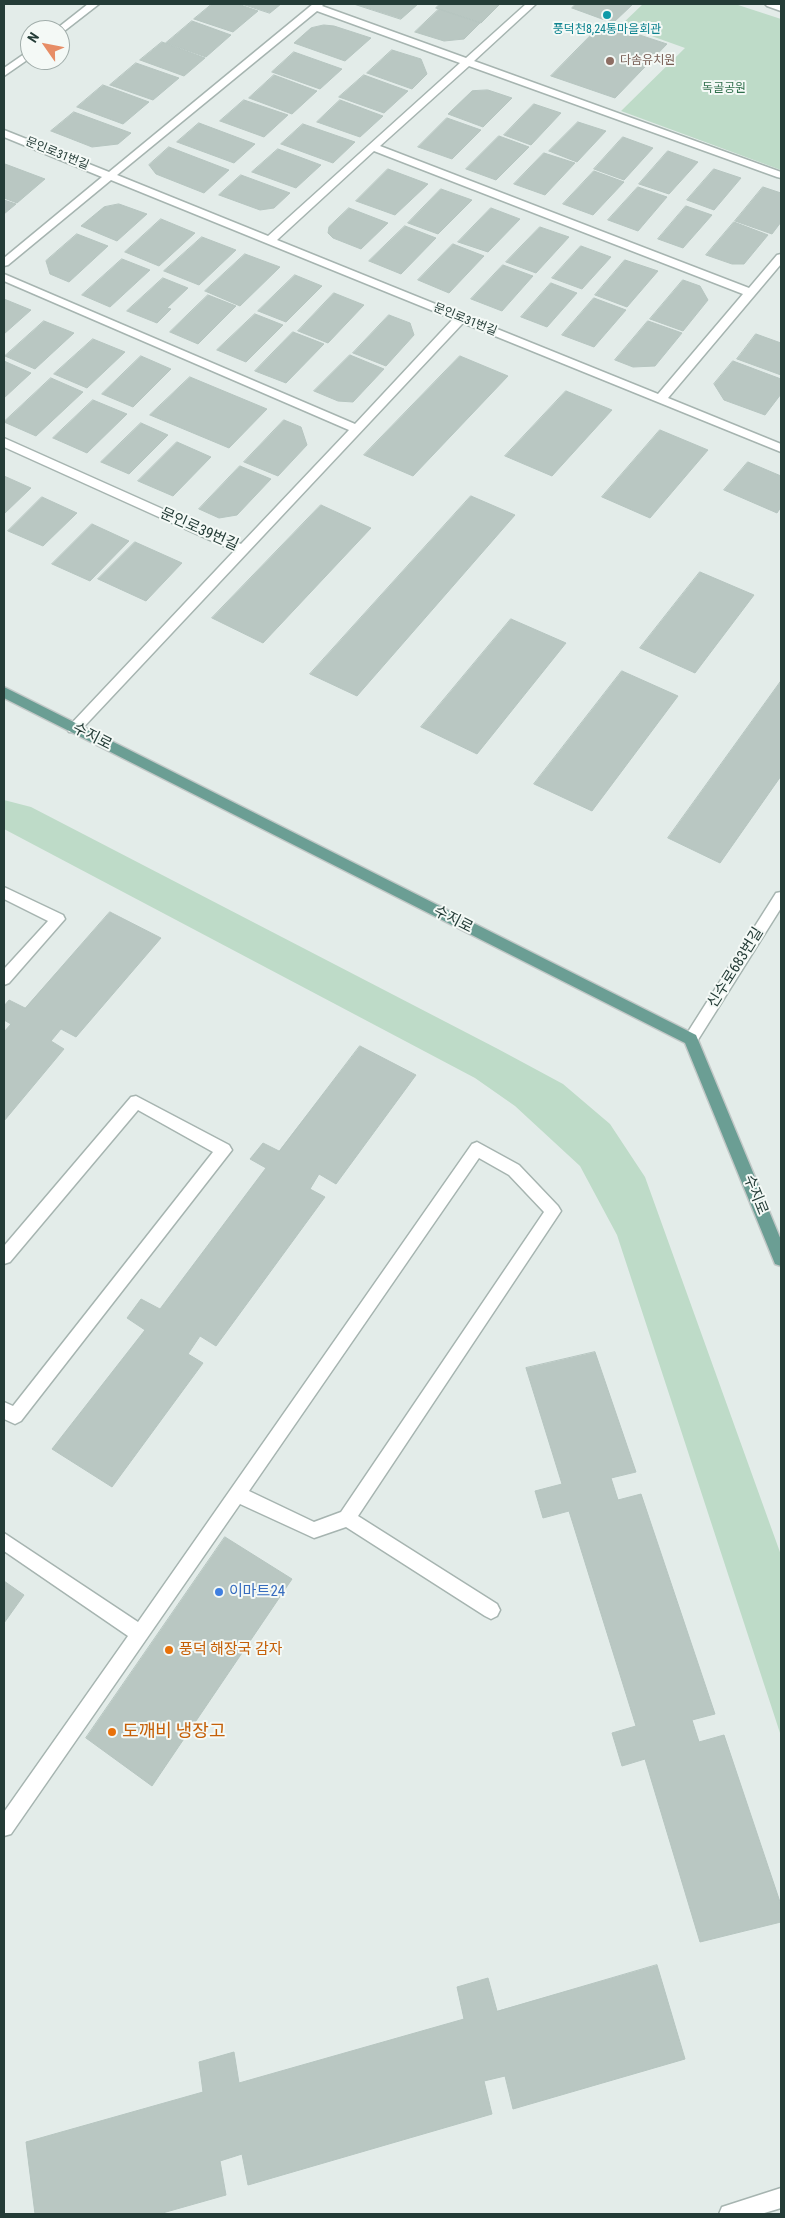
<!DOCTYPE html>
<meta charset="utf-8">
<style>
body{margin:0}
#map{position:relative;width:785px;height:2218px;overflow:hidden;background:#e3ece9;font-family:"Roboto Condensed",sans-serif}
canvas{display:block}
.frame{position:absolute;inset:0;border:5px solid #243c37;pointer-events:none}
.north{position:absolute;left:20px;top:20px;width:50px;height:50px;box-sizing:border-box;background:#f4f9f6;border:1px solid #a1adaa;border-radius:50%;rotate:303deg;font-size:14px;font-weight:700;line-height:20px;text-align:center;color:#243c37}
.north::after{content:'';display:block;margin:auto;width:18px;height:22px;background:#e78d66;clip-path:polygon(50% 0,100% 100%,50% 72%,0 100%)}
</style>
<div id="map">
<canvas width="785" height="2218"></canvas>
<div class="frame"></div>
<div class="north">N</div>
</div>
<script>
const ctx = document.querySelector('canvas').getContext('2d');
ctx.lineJoin = 'round';
function paint(path, color) {
  ctx.fillStyle = color;
  ctx.fill(path, 'evenodd');
}
function stroke(path, color, width, dash) {
  ctx.strokeStyle = color;
  ctx.lineWidth = width;
  ctx.lineCap = dash ? 'butt' : 'round';
  ctx.setLineDash(dash || []);
  ctx.stroke(path);
}
function label(font, color, halo, rows, align = 'center') {
  ctx.font = font + ' "Roboto Condensed","Noto Sans KR",sans-serif';
  ctx.lineWidth = 4;
  ctx.setLineDash([]);
  ctx.textBaseline = 'middle';
  ctx.strokeStyle = halo;
  ctx.fillStyle = color;
  for (const [text, x, y, turn = 0] of rows) {
    ctx.save();
    ctx.translate(x, y);
    ctx.rotate((+turn || 0) * Math.PI / 180);
    ctx.textAlign = isNaN(turn) ? turn : align;
    if (halo) ctx.strokeText(text, 0, 0);
    ctx.fillText(text, 0, 0);
    ctx.restore();
  }
}
const green = new Path2D(`
 M 643,4 L 735,4 L 781,19 L 781,170 L 621,111 L 685,48 L 621,25 Z
 M 4,800 L 31,807 L 498,1049 L 563,1084 L 610,1124 L 645,1177 L 781,1555 L 781,1736 L 617,1235 L 580,1166 L 515,1106 L 475,1078 L 4,829 Z`);
const building = new Path2D(`
 M 212,4 L 238,4 L 258,11 L 233,32 L 194,19 Z
 M 242,4 L 281,4 L 270,13 Z
 M 354,4 L 418,4 L 401,19 Z
 M 440,4 L 500,4 L 481,23 L 436,8 Z
 M 576,4 L 633,4 L 613,23 L 572,8 Z
 M 439,9 L 480,23 L 464,39 L 444,41 L 415,32 Z
 M 192,21 L 231,35 L 206,57 L 166,43 Z
 M 603,23 L 667,44 L 615,98 L 551,76 Z
 M 324,25 L 334,26 L 371,38 L 345,61 L 294,43 L 311,28 Z
 M 162,42 L 205,58 L 184,76 L 140,60 Z
 M 392,50 L 421,59 L 427,74 L 412,89 L 367,73 Z
 M 294,52 L 342,69 L 320,89 L 272,72 Z
 M 136,63 L 179,78 L 153,100 L 110,85 Z
 M 274,75 L 317,91 L 292,114 L 249,98 Z
 M 364,75 L 408,91 L 384,113 L 339,97 Z
 M 103,85 L 149,102 L 123,124 L 77,107 Z
 M 488,90 L 512,98 L 483,127 L 448,114 L 472,91 Z
 M 244,100 L 288,115 L 264,137 L 220,121 Z
 M 340,100 L 383,116 L 360,137 L 317,122 Z
 M 534,104 L 561,113 L 531,145 L 504,135 Z
 M 74,112 L 131,133 L 118,144 L 92,147 L 51,131 Z
 M 447,118 L 481,130 L 452,159 L 418,147 Z
 M 578,122 L 606,131 L 577,162 L 549,151 Z
 M 199,123 L 255,144 L 234,163 L 177,142 Z
 M 303,124 L 355,142 L 333,163 L 281,144 Z
 M 499,136 L 529,147 L 496,180 L 466,169 Z
 M 623,137 L 653,148 L 624,180 L 594,169 Z
 M 169,147 L 229,170 L 204,193 L 156,174 L 149,165 Z
 M 278,149 L 321,165 L 296,188 L 252,172 Z
 M 668,151 L 698,162 L 669,194 L 639,184 Z
 M 544,153 L 575,163 L 545,195 L 514,184 Z
 M 5,164 L 45,179 L 17,203 L 4,198 Z
 M 388,169 L 428,184 L 395,215 L 356,201 Z
 M 714,169 L 741,178 L 714,210 L 687,200 Z
 M 594,171 L 624,182 L 593,215 L 563,204 Z
 M 241,175 L 290,193 L 274,208 L 260,210 L 219,195 Z
 M 638,187 L 667,197 L 638,231 L 608,220 Z
 M 763,187 L 781,193 L 781,222 L 772,234 L 735,221 Z
 M 441,189 L 472,200 L 438,234 L 408,223 Z
 M 4,200 L 16,204 L 4,214 Z
 M 119,204 L 147,214 L 117,241 L 81,226 L 104,207 Z
 M 686,206 L 712,215 L 683,248 L 658,239 Z
 M 349,208 L 388,223 L 361,249 L 333,238 L 328,233 L 329,227 Z
 M 491,208 L 520,219 L 488,252 L 458,242 Z
 M 161,219 L 195,233 L 159,266 L 125,252 Z
 M 734,222 L 768,235 L 744,264 L 732,264 L 706,255 Z
 M 405,226 L 436,238 L 401,274 L 369,261 Z
 M 540,227 L 569,237 L 536,273 L 506,262 Z
 M 77,234 L 108,246 L 69,282 L 50,274 L 46,261 Z
 M 202,237 L 236,250 L 199,285 L 164,271 Z
 M 453,244 L 484,256 L 449,293 L 418,280 Z
 M 581,246 L 611,257 L 582,289 L 552,278 Z
 M 245,254 L 280,267 L 240,306 L 205,291 Z
 M 122,259 L 150,270 L 110,307 L 82,295 Z
 M 625,260 L 658,271 L 627,307 L 595,295 Z
 M 503,265 L 533,276 L 502,311 L 471,299 Z
 M 295,275 L 322,286 L 286,322 L 258,311 Z
 M 163,278 L 188,288 L 167,308 L 171,309 L 157,323 L 127,311 Z
 M 683,280 L 700,286 L 708,300 L 683,331 L 650,319 Z
 M 551,283 L 577,293 L 547,327 L 521,317 Z
 M 334,293 L 364,305 L 328,343 L 298,331 Z
 M 208,295 L 236,306 L 198,344 L 170,332 Z
 M 594,298 L 626,310 L 594,347 L 562,335 Z
 M 4,299 L 31,310 L 4,334 Z
 M 255,314 L 283,325 L 246,362 L 217,350 Z
 M 389,315 L 410,323 L 414,335 L 386,366 L 353,353 Z
 M 44,321 L 74,333 L 35,369 L 5,356 Z
 M 648,321 L 682,333 L 655,366 L 633,367 L 615,360 Z
 M 293,332 L 324,344 L 286,383 L 255,371 Z
 M 756,334 L 781,343 L 781,375 L 737,359 Z
 M 93,339 L 125,352 L 87,388 L 54,374 Z
 M 350,355 L 384,369 L 353,402 L 338,401 L 314,391 Z
 M 141,356 L 171,369 L 133,407 L 102,394 Z
 M 460,356 L 508,376 L 413,476 L 364,455 Z
 M 4,361 L 31,373 L 4,398 Z
 M 733,361 L 781,379 L 781,394 L 765,415 L 724,400 L 714,384 Z
 M 190,377 L 267,409 L 229,448 L 150,415 Z
 M 51,378 L 83,392 L 36,436 L 4,422 Z
 M 566,391 L 612,410 L 552,476 L 505,456 Z
 M 93,400 L 127,414 L 87,453 L 53,438 Z
 M 284,420 L 301,427 L 307,445 L 278,476 L 244,462 Z
 M 141,423 L 168,435 L 129,474 L 101,462 Z
 M 660,430 L 708,450 L 650,518 L 602,497 Z
 M 177,442 L 211,457 L 173,496 L 138,481 Z
 M 748,462 L 781,476 L 781,507 L 777,513 L 724,490 Z
 M 240,466 L 271,479 L 237,515 L 219,518 L 199,509 Z
 M 4,476 L 31,488 L 4,514 Z
 M 471,496 L 515,515 L 357,696 L 310,674 Z
 M 42,497 L 77,513 L 43,546 L 8,531 Z
 M 321,505 L 371,528 L 263,643 L 212,618 Z
 M 92,524 L 129,541 L 90,581 L 52,564 Z
 M 135,542 L 182,563 L 146,601 L 98,579 Z
 M 700,572 L 754,595 L 695,673 L 640,648 Z
 M 511,619 L 566,643 L 477,754 L 421,727 Z
 M 622,671 L 678,696 L 592,811 L 534,784 Z
 M 781,681 L 781,776 L 720,863 L 668,838 Z
 M 110,912 L 161,938 L 76,1037 L 61,1029 L 51,1041 L 64,1049 L 4,1121 L 4,1032 L 11,1024 L 4,1020 L 4,1006 L 9,1000 L 25,1008 Z
 M 360,1046 L 416,1075 L 336,1184 L 319,1174 L 310,1189 L 325,1197 L 216,1346 L 200,1336 L 188,1354 L 203,1363 L 112,1487 L 52,1449 L 145,1330 L 127,1318 L 141,1299 L 160,1309 L 266,1168 L 250,1159 L 263,1143 L 279,1151 Z
 M 595,1352 L 636,1472 L 611,1478 L 618,1500 L 641,1494 L 715,1714 L 692,1720 L 699,1742 L 724,1735 L 781,1905 L 781,1922 L 700,1942 L 645,1759 L 622,1766 L 612,1733 L 636,1726 L 569,1511 L 543,1518 L 535,1491 L 562,1484 L 526,1368 Z
 M 225,1537 L 292,1579 L 152,1786 L 86,1738 Z
 M 4,1581 L 24,1595 L 4,1623 Z
 M 657,1965 L 685,2059 L 513,2109 L 505,2076 L 484,2081 L 492,2114 L 248,2185 L 242,2154 L 220,2161 L 226,2195 L 159,2214 L 35,2214 L 26,2142 L 203,2092 L 199,2062 L 234,2052 L 239,2083 L 464,2019 L 457,1987 L 488,1978 L 497,2011 Z`);
const minor = new Path2D(`
 M 88,4 L 99,4 L 63,32 L 60,33 L 60,30 L 55,30 Z
 M 313,4 L 324,4 L 322,6 L 466,58 L 526,4 L 536,4 L 474,61 L 781,172 L 781,178 L 777,177 L 469,66 L 380,146 L 749,288 L 777,255 L 781,254 L 781,264 L 668,398 L 781,444 L 781,452 L 463,323 L 79,732 L 69,732 L 67,729 L 69,726 L 234,551 L 4,447 L 4,438 L 241,544 L 349,430 L 4,281 L 4,274 L 355,424 L 453,319 L 111,180 L 8,265 L 4,266 L 4,258 L 102,177 L 4,137 L 4,130 L 109,172 ZM 317,11 L 460,63 L 268,236 L 117,175 ZM 374,151 L 743,294 L 658,394 L 277,240 Z
 M 765,4 L 781,5 L 781,11 L 767,6 Z
 M 30,50 L 30,58 L 4,76 L 4,68 Z
 M 4,887 L 63,915 L 65,919 L 9,983 L 4,985 L 4,969 L 48,921 L 4,899 Z
 M 781,892 L 781,908 L 696,1043 L 691,1045 L 686,1043 L 684,1039 L 686,1035 L 776,893 Z
 M 136,1096 L 229,1145 L 232,1150 L 21,1421 L 15,1424 L 4,1419 L 4,1402 L 13,1406 L 213,1152 L 138,1110 L 10,1262 L 4,1264 L 4,1246 L 131,1097 Z
 M 477,1142 L 519,1165 L 558,1206 L 561,1211 L 358,1516 L 497,1604 L 500,1610 L 497,1616 L 491,1619 L 485,1616 L 346,1527 L 314,1538 L 240,1504 L 11,1834 L 4,1836 L 4,1812 L 128,1636 L 4,1551 L 4,1533 L 138,1622 L 472,1144 ZM 479,1158 L 509,1175 L 544,1212 L 341,1512 L 314,1522 L 249,1491 Z
 M 781,2188 L 781,2208 L 761,2214 L 719,2214 L 722,2207 Z`);
const major = new Path2D(`
 M 4,687 L 696,1035 L 781,1240 L 781,1266 L 775,1264 L 773,1259 L 685,1043 L 4,698 Z`);
const markers = [
 [607,15,5,"#0f9aa8"],
 [610,61,5,"#8d6e63"],
 [219,1592,5,"#3f7fe0"],
 [169,1650,5,"#e8710a"],
 [112,1732,5,"#e8710a"]
];
const farCulturenames = [
 ["풍덕천8,24통마을회관",607,30]
];
const farEducationnames = [
 ["다솜유치원",620,61]
];
const farParknames = [
 ["독골공원",724,89]
];
const farStreetnames = [
 ["문인로31번길",57,154,22],
 ["문인로31번길",465,320,22]
];
const streetNames = [
 ["문인로39번길",199,530,24],
 ["수지로",92,737,27],
 ["수지로",453,920,27],
 ["신수로683번길",736,968,-58],
 ["수지로",755,1195,68]
];
const shopNames = [
 ["이마트24",229,1592]
];
const foodNames = [
 ["풍덕 해장국 감자",179,1650]
];
const nearFoodnames = [
 ["도깨비 냉장고",122,1732]
];
paint(green, '#bedbc8');
paint(building, '#b9c7c2');
stroke(building, '#b6c5c0', 1);
stroke(minor, '#a6b4b0', 3);
stroke(major, '#c2c8c7', 3);
paint(minor, '#fff');
paint(major, '#6b9e94');
for (const [x, y, r, color] of markers) {
  const dot = new Path2D();
  dot.arc(x, y, r, 0, 2 * Math.PI);
  ctx.fillStyle = color;
  ctx.fill(dot);
  stroke(dot, '#f4f9f6', 2);
}
label('12px', '#0d838f', '#f4f9f6', farCulturenames);
label('12px', '#785e54', '#f4f9f6', farEducationnames, 'left');
label('12px', '#31704d', '#f4f9f6', farParknames);
label('12px', '#243c37', '#f4f9f6', farStreetnames);
label('15px', '#243c37', '#f4f9f6', streetNames);
label('15px', '#366cbe', '#f4f9f6', shopNames, 'left');
label('15px', '#c56008', '#f4f9f6', foodNames, 'left');
label('18px', '#c56008', '#f4f9f6', nearFoodnames, 'left');
</script>
